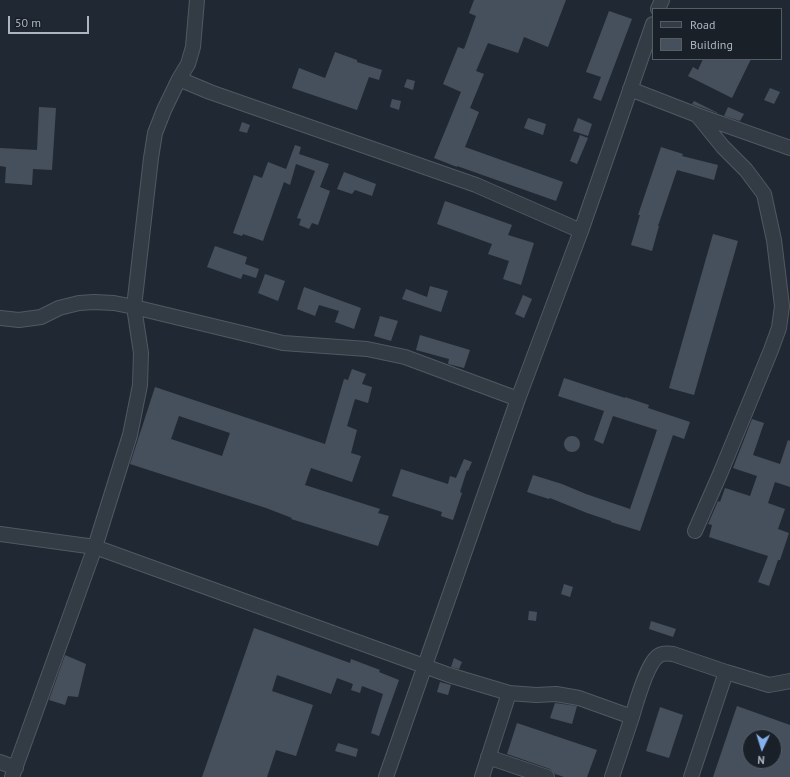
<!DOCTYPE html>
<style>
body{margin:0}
#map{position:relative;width:790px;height:777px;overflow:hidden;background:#202933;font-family:"PT Sans",sans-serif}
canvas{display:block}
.legend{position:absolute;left:652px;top:8px;width:130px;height:52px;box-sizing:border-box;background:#192028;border:1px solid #545c65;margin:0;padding:5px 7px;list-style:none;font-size:12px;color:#adb5c1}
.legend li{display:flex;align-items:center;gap:8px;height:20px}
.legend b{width:20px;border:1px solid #545c65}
.north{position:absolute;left:742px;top:729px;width:40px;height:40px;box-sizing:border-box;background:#192028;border:1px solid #545c65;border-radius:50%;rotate:184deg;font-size:11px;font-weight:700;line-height:16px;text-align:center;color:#adb5c1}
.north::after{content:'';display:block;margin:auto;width:14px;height:18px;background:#85b1ef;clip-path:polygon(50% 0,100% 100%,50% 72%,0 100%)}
.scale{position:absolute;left:8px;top:16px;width:81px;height:18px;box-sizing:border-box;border:2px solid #adb5c1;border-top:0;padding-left:5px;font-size:12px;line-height:14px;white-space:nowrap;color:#adb5c1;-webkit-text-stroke:3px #192028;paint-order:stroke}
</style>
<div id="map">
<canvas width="790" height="777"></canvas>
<ul class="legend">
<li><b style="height:5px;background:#333b44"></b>Road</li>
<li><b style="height:11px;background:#46505d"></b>Building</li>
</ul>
<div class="north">N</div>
<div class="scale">50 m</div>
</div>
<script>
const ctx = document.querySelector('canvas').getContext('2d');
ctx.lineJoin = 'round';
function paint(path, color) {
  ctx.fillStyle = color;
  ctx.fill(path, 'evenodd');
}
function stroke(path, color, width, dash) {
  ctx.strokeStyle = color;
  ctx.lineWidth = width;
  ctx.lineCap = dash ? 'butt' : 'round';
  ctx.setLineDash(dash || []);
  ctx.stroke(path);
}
const building = new Path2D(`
 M 474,0 L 566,0 L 548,47 L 524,37 L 518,53 L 488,43 L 476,71 L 484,74 L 470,108 L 479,112 L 465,147 L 563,182 L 556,201 L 457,166 L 457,167 L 434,158 L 461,92 L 443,84 L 458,47 L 464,49 L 476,16 L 469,13 Z
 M 609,11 L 632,19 L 601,101 L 593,98 L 601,77 L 586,72 Z
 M 335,52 L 357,60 L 357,62 L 382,70 L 379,80 L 369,77 L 357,110 L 292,88 L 299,68 L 325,78 Z
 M 703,59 L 751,59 L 732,98 L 688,76 L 693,67 L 698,70 Z
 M 407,79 L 415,81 L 413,90 L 404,87 Z
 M 770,88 L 780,92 L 774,104 L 764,100 Z
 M 392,99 L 401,101 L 399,110 L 390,107 Z
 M 694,101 L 718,113 L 717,113 L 692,104 Z
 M 39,107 L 56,108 L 52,170 L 33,169 L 32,185 L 5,183 L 6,167 L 0,166 L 0,148 L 37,150 Z
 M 728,107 L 744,114 L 740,121 L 724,116 Z
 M 528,118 L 546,124 L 543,135 L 524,128 Z
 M 578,118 L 592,124 L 588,136 L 573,131 Z
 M 242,122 L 250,125 L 247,133 L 239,131 Z
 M 580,135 L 588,138 L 577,164 L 570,161 Z
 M 295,145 L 301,147 L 299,154 L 329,164 L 320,187 L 330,191 L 318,225 L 312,223 L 309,229 L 299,225 L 301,219 L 297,218 L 315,171 L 296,164 L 290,185 L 284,182 L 263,241 L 243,234 L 242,236 L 233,233 L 254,175 L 262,178 L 268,162 L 286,169 Z
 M 661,147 L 683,154 L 682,156 L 718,165 L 714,180 L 677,170 L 658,226 L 659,226 L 652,251 L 631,245 L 640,215 L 638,215 Z
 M 344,172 L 376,184 L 372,196 L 355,190 L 352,194 L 337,189 Z
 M 445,201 L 512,225 L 508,235 L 534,243 L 521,285 L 503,279 L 509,261 L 488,254 L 492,244 L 437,224 Z
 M 713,234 L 738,241 L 694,395 L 669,388 Z
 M 215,246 L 247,257 L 245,264 L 259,269 L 256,278 L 243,274 L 241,279 L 207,267 Z
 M 265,274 L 285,281 L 278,301 L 258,293 Z
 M 430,286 L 448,291 L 441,312 L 402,299 L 406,289 L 427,297 Z
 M 304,287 L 361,308 L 354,329 L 335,322 L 339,311 L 319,305 L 315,316 L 297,309 Z
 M 523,295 L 532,299 L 524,318 L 515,314 Z
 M 380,316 L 398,321 L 391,341 L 374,336 Z
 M 420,335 L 470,350 L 464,368 L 448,364 L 449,359 L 416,350 Z
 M 352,369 L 366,374 L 362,384 L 372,387 L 368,403 L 355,399 L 347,426 L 357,430 L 351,453 L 361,456 L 352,482 L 311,468 L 305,485 L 380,509 L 378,513 L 389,516 L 378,546 L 291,519 L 292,518 L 266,508 L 130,464 L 155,387 L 325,444 L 344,379 L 348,380 ZM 179,416 L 230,433 L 222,456 L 171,439 Z
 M 564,378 L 625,398 L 625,397 L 649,405 L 648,408 L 690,422 L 684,439 L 673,435 L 640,531 L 611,522 L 611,521 L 587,513 L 550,498 L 549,499 L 527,492 L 533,475 L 562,484 L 586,494 L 630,509 L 657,430 L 613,416 L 603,444 L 594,440 L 604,411 L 558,396 Z
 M 752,419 L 764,423 L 753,455 L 780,464 L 788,440 L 790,441 L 790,487 L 775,482 L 768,503 L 785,509 L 778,529 L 789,533 L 780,560 L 778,560 L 769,586 L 758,582 L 768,556 L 709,537 L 712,525 L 708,524 L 718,501 L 720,502 L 725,488 L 750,496 L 757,476 L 733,468 Z
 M564 444a8 8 0 1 1 16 0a8 8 0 1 1-16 0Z
 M 464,459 L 472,462 L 468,471 L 467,470 L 460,492 L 462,493 L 453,520 L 441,516 L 442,512 L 392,496 L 401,469 L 448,484 L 450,476 L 456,478 Z
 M 564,584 L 573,587 L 570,597 L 561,594 Z
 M 529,611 L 537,612 L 536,621 L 528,620 Z
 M 651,621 L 676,629 L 673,637 L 649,629 Z
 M 254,628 L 350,663 L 351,659 L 380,670 L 379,672 L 399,680 L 379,736 L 371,733 L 383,694 L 362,686 L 360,693 L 351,690 L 353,684 L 337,678 L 331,694 L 277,675 L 272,691 L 313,705 L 296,756 L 276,750 L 267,777 L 202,777 Z
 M 65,655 L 86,664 L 78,697 L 68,696 L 65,705 L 49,700 Z
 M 454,658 L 462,662 L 459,669 L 451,667 Z
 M 440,682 L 451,685 L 448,695 L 437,692 Z
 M 555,703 L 577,706 L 572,724 L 550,718 Z
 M 737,706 L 790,725 L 790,777 L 713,777 ZM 750,737 L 774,737 L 774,761 L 750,761 Z
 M 660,707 L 683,715 L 669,758 L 646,751 Z
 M 517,723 L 597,750 L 587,777 L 564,777 L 555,774 L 550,769 L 507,754 Z
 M 338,743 L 358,749 L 356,757 L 335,751 Z`);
const minor = new Path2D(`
 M 658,9 L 662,0
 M 179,79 L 210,92 L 476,185 L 581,231
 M 630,89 L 697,115 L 790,148
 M 0,318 L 19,320 L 41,317 L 59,308 L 79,303 L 94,302 L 114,303 L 134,307 L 283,343 L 367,349 L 405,357 L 518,399
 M 695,531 L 720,474 L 771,350 L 779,328 L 782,306 L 774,240 L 764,194 L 746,170 L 723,147 L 697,115
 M 0,534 L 95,547 L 449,675 L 509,693 L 536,695 L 556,694 L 579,698 L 632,717 C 636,703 647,664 658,656 C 662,653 667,653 673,654 L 726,672 L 769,685 L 790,681
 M 488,757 L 547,777
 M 0,762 L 16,768
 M 12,777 L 95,547 L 130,435 L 140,385 L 141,353 L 134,307 L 151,158 L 155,133 L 164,110 L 179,79 L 188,64 L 193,47 L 197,0
 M 386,777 L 518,399 L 581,231 L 653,24
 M 482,777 L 509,693
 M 612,777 L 632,717
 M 691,777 L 726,672`);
paint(building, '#46505d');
stroke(minor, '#515862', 16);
stroke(minor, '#333b44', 14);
</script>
